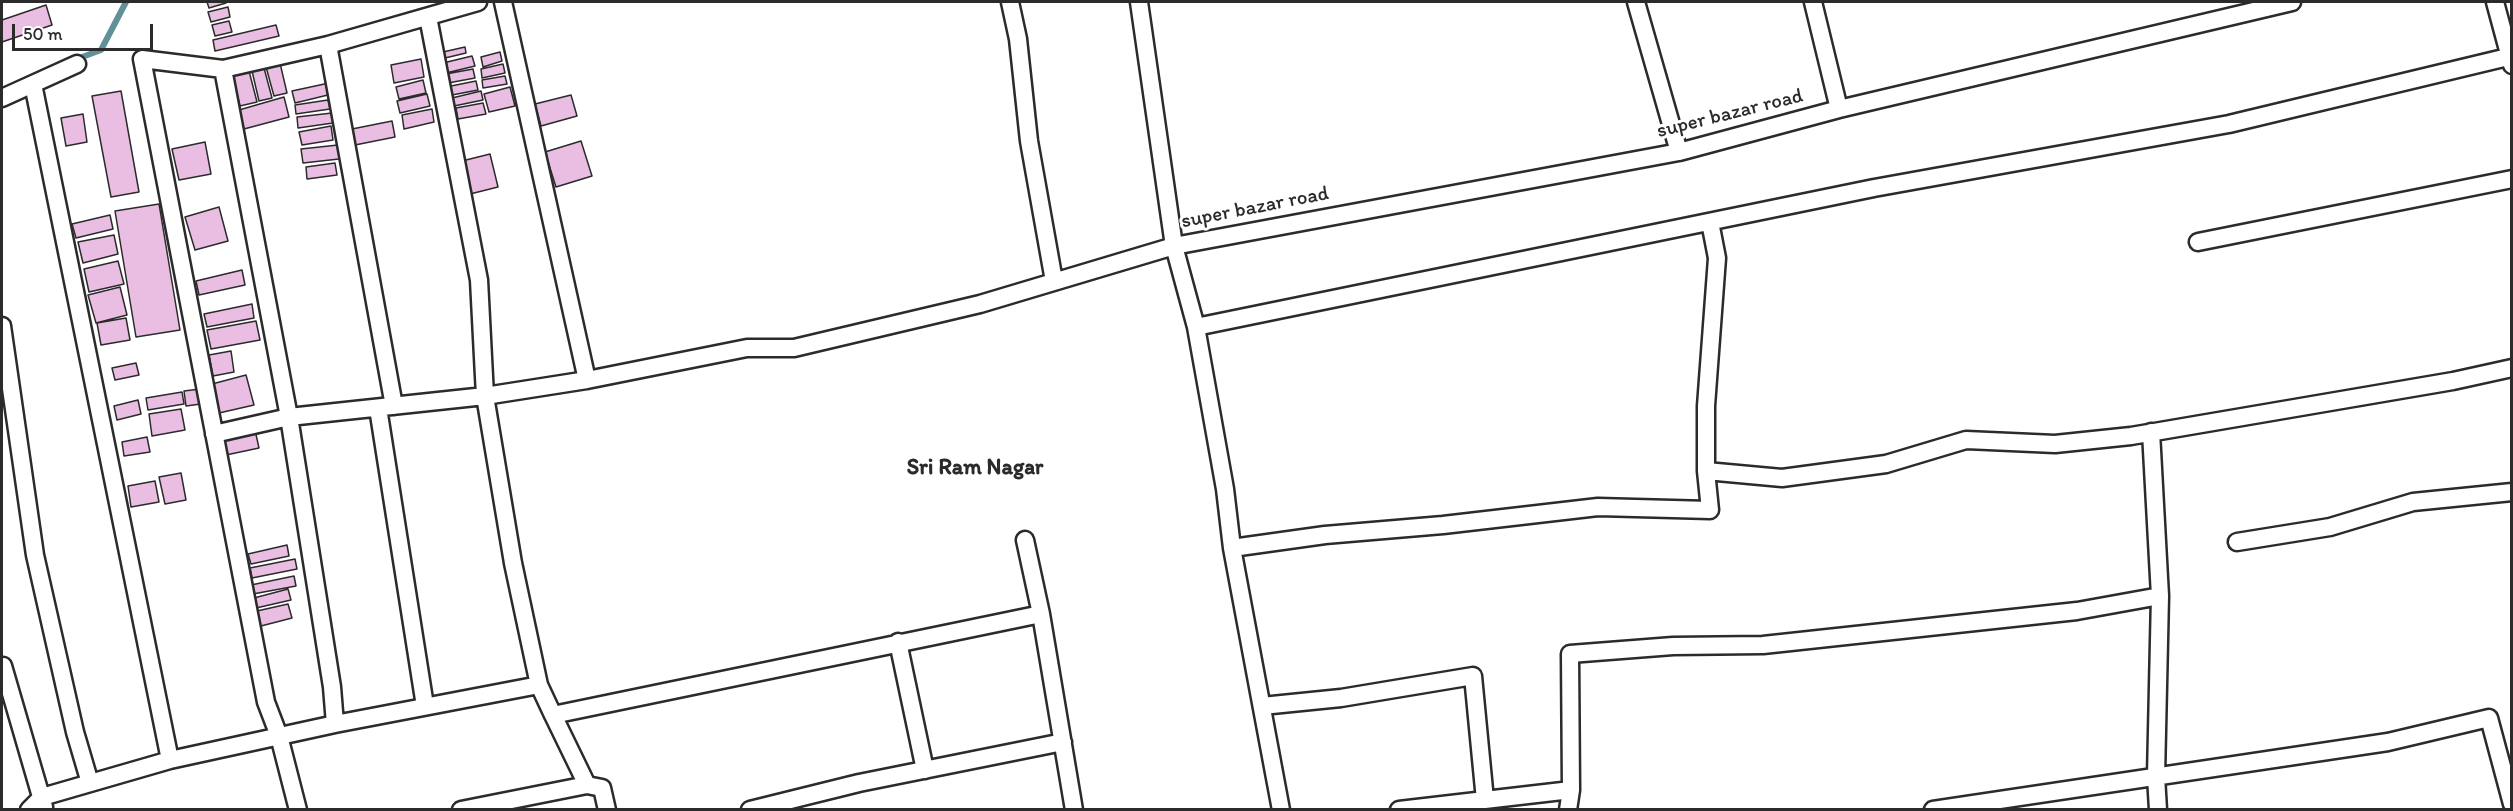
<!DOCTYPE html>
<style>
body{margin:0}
#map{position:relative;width:2513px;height:811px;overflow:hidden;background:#fff;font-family:Itim,sans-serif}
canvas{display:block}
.frame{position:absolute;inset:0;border:3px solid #2b2b2b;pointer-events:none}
.scale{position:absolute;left:12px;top:24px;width:141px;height:27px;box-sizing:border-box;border:3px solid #2b2b2b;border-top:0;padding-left:8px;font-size:18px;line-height:21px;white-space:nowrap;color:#2b2b2b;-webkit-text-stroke:4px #fff;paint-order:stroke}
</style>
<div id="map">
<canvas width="2513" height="811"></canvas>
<div class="frame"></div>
<div class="scale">50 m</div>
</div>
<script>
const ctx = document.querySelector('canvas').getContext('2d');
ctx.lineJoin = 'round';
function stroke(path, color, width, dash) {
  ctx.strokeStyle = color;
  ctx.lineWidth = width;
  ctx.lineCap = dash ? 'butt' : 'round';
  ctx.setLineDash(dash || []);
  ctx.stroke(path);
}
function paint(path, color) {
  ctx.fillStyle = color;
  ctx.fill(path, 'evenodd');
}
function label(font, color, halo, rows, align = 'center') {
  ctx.font = font + ' Itim,sans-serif';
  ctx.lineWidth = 6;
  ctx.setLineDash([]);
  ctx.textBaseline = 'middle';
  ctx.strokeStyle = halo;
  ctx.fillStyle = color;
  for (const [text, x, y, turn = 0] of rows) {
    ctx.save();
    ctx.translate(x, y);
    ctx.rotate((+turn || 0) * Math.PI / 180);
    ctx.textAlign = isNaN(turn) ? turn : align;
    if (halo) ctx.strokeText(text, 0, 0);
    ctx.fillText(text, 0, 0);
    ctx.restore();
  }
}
const stream = new Path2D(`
 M 74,60 L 101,50 L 126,2`);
const building = new Path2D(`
 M 207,2 L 225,2 L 226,3 L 209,8 Z
 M 46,5 L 52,25 L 2,42 L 2,20 Z
 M 228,7 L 230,17 L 211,22 L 208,12 Z
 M 229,21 L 232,32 L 215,36 L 212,25 Z
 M 276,25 L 279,36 L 215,51 L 213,40 Z
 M 465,47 L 466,53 L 445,58 L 443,52 Z
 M 500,52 L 502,61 L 483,67 L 481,57 Z
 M 472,56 L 475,66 L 446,73 L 443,63 Z
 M 421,59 L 424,77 L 394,83 L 391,65 Z
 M 280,63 L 287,93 L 274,96 L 266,67 Z
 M 503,64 L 505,73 L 482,78 L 481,69 Z
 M 264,68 L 272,98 L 259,101 L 252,71 Z
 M 473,69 L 475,78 L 448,83 L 446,74 Z
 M 249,71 L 257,102 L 240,106 L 232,75 Z
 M 505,76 L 507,84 L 483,88 L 482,80 Z
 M 423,80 L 426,93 L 399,99 L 396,87 Z
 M 476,81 L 478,90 L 452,95 L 451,86 Z
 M 329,83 L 332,94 L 295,103 L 292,91 Z
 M 510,87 L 515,106 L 489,112 L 484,94 Z
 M 121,91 L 139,192 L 111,197 L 92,96 Z
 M 481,91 L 483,100 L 454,106 L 452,98 Z
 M 427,94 L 430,106 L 400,113 L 397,101 Z
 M 571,95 L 577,116 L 541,126 L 535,104 Z
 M 284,97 L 289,117 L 244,129 L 239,110 Z
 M 328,100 L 330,109 L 296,114 L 295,105 Z
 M 483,103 L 486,114 L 458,119 L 456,108 Z
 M 432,109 L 434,122 L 404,129 L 402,115 Z
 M 332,113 L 333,123 L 298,128 L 297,117 Z
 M 83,114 L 87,142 L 66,146 L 61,118 Z
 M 392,121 L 395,137 L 355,145 L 352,129 Z
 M 331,126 L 333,140 L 302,145 L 299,132 Z
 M 581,141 L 592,176 L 556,187 L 545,152 Z
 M 205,142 L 211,174 L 179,180 L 172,149 Z
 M 338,145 L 339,159 L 303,163 L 301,149 Z
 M 490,154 L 498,187 L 470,194 L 462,161 Z
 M 335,163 L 337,175 L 307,179 L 306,167 Z
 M 159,204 L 180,330 L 136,337 L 115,211 Z
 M 219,207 L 228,241 L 195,250 L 185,217 Z
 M 110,215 L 113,229 L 76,238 L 72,224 Z
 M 114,235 L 118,254 L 83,263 L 78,242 Z
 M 118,261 L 124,284 L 89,292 L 84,269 Z
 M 242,270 L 245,285 L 199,295 L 196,281 Z
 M 120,287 L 127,315 L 96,323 L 88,295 Z
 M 252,304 L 254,318 L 207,327 L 204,314 Z
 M 126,318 L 130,340 L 101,345 L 97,323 Z
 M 256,321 L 260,340 L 211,349 L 207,330 Z
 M 231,351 L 234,372 L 213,376 L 209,355 Z
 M 136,363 L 139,375 L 115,380 L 112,368 Z
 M 246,375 L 254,405 L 219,413 L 212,384 Z
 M 200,389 L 201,404 L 186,406 L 184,391 Z
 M 182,392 L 184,404 L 148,410 L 146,398 Z
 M 138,400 L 141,414 L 117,420 L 114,406 Z
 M 181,409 L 185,430 L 152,436 L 149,414 Z
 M 255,430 L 259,448 L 226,455 L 222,436 Z
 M 147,437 L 150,452 L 124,456 L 122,442 Z
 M 181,473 L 186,500 L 165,504 L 159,477 Z
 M 155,481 L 159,502 L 131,507 L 128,486 Z
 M 287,545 L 289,556 L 251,564 L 248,554 Z
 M 295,559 L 297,569 L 252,578 L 250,568 Z
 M 294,576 L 296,586 L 253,594 L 251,585 Z
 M 288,589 L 291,600 L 256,608 L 254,598 Z
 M 288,604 L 292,618 L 261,626 L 257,611 Z`);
const street = new Path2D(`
 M 503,2 L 587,380
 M 1010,2 L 1018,39 L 1029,141 L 1054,281
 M 1139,2 L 1174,246 L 1196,327 L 1225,489 L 1232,548 L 1281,810
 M 1636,2 L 1679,152
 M 1813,2 L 1839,109
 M 2495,2 L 2512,65
 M 328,45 L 394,406
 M 223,69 L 289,417 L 332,687 L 335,724
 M 33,84 L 170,760
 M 2,98 L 77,64
 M 2198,242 L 2512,179
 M 2,326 L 35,555 L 75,732 L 90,783
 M 1196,327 L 1874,188 L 2229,124 L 2512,56
 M 378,408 L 425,706
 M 214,434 L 289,417 L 485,396 L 587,380 L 747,348 L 794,348 L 980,304 L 1174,246 L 1679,152 L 1839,109 L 2292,2
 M 1706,471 L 1706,406 L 1717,258 L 1710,222
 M 1025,540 L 1041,614 L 1074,810
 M 2237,542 L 2330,527 L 2413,502 L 2512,492
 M 1232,548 L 1325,535 L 1443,525 L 1598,507 L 1710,510 L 1706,471 L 1782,478 L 1886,464 L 1966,440 L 2055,444 L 2131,436 L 2453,381 L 2512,368
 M 898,642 L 925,770
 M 2,666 L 3,666 L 44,807
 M 539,685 L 553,715 L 1041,614
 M 1262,706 L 1341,698 L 1473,676 L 1485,800
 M 553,715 L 587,785 L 602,788 L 607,810
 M 29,810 L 42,797 L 170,760 L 335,724 L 539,685 L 513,563 L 485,396 L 479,280 L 428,17
 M 298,810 L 279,736 L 266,702 L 142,59 L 223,69 L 328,45 L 478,2
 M 461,810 L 587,785
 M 750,810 L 859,783 L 1063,742
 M 1399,810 L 1571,790
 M 1568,810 L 1571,790 L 1570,654 L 1673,646 L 1763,645 L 2077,611 L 2160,596 L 2151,432
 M 1933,810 L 2388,742 L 2489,718 L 2512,804
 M 2158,810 L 2156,776 L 2160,596`);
const streetNames = [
 ["super bazar road",1730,114,-14],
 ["super bazar road",1255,208,-11]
];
const neighbourhoodNames = [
 ["Sri Ram Nagar",975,468]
];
stroke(stream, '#619099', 6);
paint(building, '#eabee3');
stroke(building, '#2b2b2b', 1.5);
stroke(street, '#2b2b2b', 21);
stroke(street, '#fff', 16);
label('21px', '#2b2b2b', '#fff', streetNames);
label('bold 22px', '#2b2b2b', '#fff', neighbourhoodNames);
</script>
